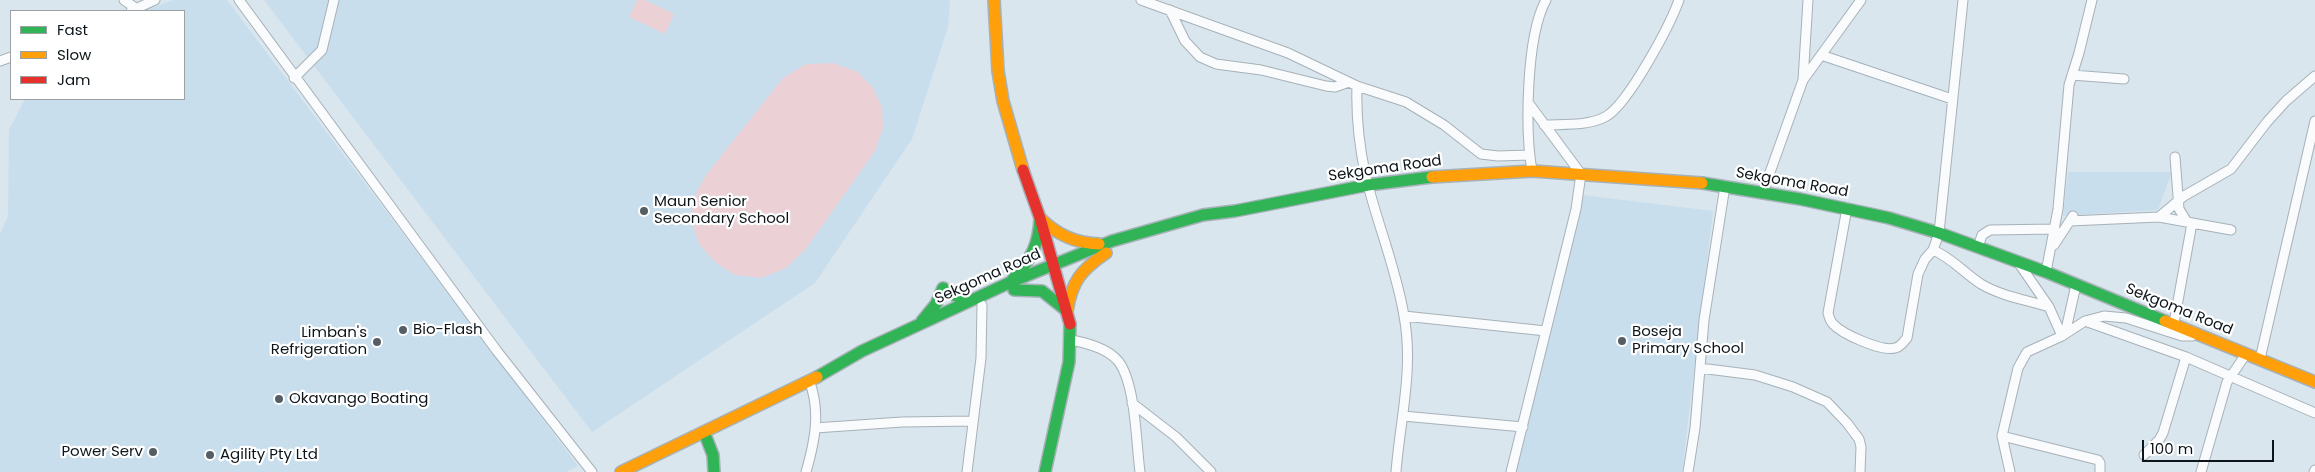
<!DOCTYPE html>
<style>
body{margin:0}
#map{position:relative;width:2315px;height:472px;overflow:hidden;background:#d9e6ee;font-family:Poppins,sans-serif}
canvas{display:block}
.legend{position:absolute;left:10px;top:10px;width:175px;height:90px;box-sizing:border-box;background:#fff;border:1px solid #9ea1a3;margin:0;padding:6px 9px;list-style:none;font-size:15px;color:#0d151a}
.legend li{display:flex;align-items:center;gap:10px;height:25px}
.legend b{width:25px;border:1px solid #9ea1a3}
.scale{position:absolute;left:2142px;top:440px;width:132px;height:22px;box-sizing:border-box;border:2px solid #0d151a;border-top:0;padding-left:6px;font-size:15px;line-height:18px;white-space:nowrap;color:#0d151a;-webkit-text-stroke:4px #fff;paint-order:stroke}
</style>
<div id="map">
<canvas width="2315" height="472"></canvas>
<ul class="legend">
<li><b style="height:6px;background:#30b455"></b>Fast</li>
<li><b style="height:6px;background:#ff9f0a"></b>Slow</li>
<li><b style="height:6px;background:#e5322d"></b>Jam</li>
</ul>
<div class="scale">100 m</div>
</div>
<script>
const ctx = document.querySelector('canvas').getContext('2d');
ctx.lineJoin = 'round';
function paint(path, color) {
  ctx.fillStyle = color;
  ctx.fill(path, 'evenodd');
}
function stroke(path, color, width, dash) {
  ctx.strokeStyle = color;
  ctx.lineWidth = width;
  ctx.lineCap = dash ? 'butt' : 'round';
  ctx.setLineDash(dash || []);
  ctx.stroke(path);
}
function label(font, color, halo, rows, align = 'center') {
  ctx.font = font + ' Poppins,sans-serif';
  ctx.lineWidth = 4.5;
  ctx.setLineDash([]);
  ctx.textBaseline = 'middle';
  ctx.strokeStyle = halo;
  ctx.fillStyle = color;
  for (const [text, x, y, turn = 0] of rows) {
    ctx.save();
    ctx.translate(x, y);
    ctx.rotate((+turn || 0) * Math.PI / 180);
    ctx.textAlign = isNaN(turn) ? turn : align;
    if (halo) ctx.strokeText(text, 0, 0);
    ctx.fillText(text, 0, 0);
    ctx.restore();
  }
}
const built = new Path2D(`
 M 174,0 L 227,0 L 578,466 L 566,472 L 0,472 L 0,234 L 8,216 L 9,130 L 25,99 L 184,99 L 184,11 L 142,11 Z
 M 264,0 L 950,0 L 948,27 L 912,139 L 815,283 L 592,432 Z
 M 2068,172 L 2172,172 L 2158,210 L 2063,216 Z
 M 1582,195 L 1713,211 L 1682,472 L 1515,472 Z`);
const green = new Path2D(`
 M 637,0 L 645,0 L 674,14 L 665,34 L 629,17 Z
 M 833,63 L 858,72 L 873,88 L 882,108 L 883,128 L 875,151 L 805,250 L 786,268 L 761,278 L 735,275 L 716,263 L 699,244 L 691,219 L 694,197 L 706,175 L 783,78 L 806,64 Z`);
const street = new Path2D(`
 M 124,0 L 137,9
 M 239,0 L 497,351 L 592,472
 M 1141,0 L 1288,53 L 1357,86 L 1406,102 L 1444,125 L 1481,154 L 1498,156 L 1529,155
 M 1170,10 L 1185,41 L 1200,57 L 1216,64 L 1261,70 L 1326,86 L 1335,87 L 1349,82
 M 131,11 L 155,0
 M 1821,55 L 1952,99
 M 0,61 L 11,57
 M 2072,75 L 2124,79
 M 294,78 L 322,50 L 334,0
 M 1803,80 L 1861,0
 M 1357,86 C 1356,115 1359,144 1365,173 C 1376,221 1396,267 1404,316 C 1414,369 1400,420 1396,472
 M 1544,125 C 1564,124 1588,126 1605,117 C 1628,105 1670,25 1679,0
 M 2175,157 L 2179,209 L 2187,222
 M 1532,171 C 1525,131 1526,36 1546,0
 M 1763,192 L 1803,80 L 1808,0
 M 1847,208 L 1828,313 C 1829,317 1830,321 1833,324 C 1842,334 1882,352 1895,348 C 1901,347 1903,342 1907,338 L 1918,274 L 1925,259 L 1933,250 L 1939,233 L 1963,0
 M 2159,217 L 2184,196 L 2231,169 L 2267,122 L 2286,101 L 2315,76
 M 2070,221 L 2159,217 L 2231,230
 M 2054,245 L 2073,216
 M 1978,247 L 1982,235 L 1990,230 L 2055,229
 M 1933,250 C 1952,258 1964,273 1981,284 C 2001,296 2027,300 2049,307
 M 2020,265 L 2049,307 L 2062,336
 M 2046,272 L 2058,209 L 2069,85 L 2079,53 L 2092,0
 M 1404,316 L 1546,331
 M 2085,321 L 2186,357 L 2315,413
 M 2174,323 L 2192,223
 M 2065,334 L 2076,285
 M 1071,340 C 1087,343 1108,348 1119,362 C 1136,386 1136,443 1140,472
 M 2260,359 L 2315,121
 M 1700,368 L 1755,375 L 1793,387 L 1827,402 L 1847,423 L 1859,439 L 1861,447 L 1860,472
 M 1132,403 L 1176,437 L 1211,472
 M 1403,416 L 1523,427
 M 815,428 L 902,422 L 973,421
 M 2002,436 L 2098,460 L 2100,463 L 2100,472
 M 2144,455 L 2159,440 L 2163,433 L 2186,357
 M 806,472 C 815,441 821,411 809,380
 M 967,472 L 981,358 L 982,305
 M 1511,472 L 1576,209 L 1581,174 L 1530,105
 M 1688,472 L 1695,428 L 1704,320 L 1725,186
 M 2010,472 L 2002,436 L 2018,368 L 2027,352 L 2062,336 L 2085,321 L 2104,316 L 2126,318 L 2182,336 L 2192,336
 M 2201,472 L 2227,382 L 2246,354
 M 2314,472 L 2315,470`);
const fast = new Path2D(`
 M 1702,183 L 1800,199 L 1889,218 L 1939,233 L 2046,272 L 2165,321
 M 1013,279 C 1031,260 1039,244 1040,218
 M 1014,290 L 1042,291 L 1067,311
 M 922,321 L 936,304 L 943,288 L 956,296 L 970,300
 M 817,377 L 862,351 L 1011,282 L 1112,241 L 1203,215 L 1235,211 L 1368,185 L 1432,177
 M 704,432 L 713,455 L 714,472
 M 1045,472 L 1069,362 L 1070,324`);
const slow = new Path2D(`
 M 994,0 L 998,71 L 1003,101 L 1023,170
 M 1432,177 L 1532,171 L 1702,183
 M 1040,218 C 1057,235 1075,243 1099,244
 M 1067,311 C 1072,281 1081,270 1106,253
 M 2165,321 L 2315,382
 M 621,472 L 817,377`);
const jam = new Path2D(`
 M 1023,170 L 1040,218 L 1070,324`);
const markers = [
 [644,211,5,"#545e64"],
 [403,330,5,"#545e64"],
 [1622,341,5,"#545e64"],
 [377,342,5,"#545e64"],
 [279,399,5,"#545e64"],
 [153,452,5,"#545e64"],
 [210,455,5,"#545e64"]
];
const streetNames = [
 ["Sekgoma Road",1385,169,-8],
 ["Sekgoma Road",1792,183,10],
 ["Sekgoma Road",988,277,-24],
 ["Sekgoma Road",2179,310,22]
];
const poiNames = [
 ["Maun Senior",654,202],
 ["Secondary School",654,219],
 ["Bio-Flash",413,330],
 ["Boseja",1632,332],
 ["Primary School",1632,349],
 ["Limban's",367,333,"right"],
 ["Refrigeration",367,350,"right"],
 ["Okavango Boating",289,399],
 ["Power Serv",143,452,"right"],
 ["Agility Pty Ltd",220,455]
];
paint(built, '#c8deed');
paint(green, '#ebd1d5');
stroke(street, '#a7b1b8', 11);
stroke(fast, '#a7b1b8', 14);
stroke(slow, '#a7b1b8', 14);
stroke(jam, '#a7b1b8', 14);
stroke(street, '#f9fbfc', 9);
stroke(fast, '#30b455', 11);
stroke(slow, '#ff9f0a', 11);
stroke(jam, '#e5322d', 11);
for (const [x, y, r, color] of markers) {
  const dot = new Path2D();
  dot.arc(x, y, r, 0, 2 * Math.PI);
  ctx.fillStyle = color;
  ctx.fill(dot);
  stroke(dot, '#fff', 2);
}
label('15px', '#0d151a', '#fff', streetNames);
label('15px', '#0d151a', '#fff', poiNames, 'left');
</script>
